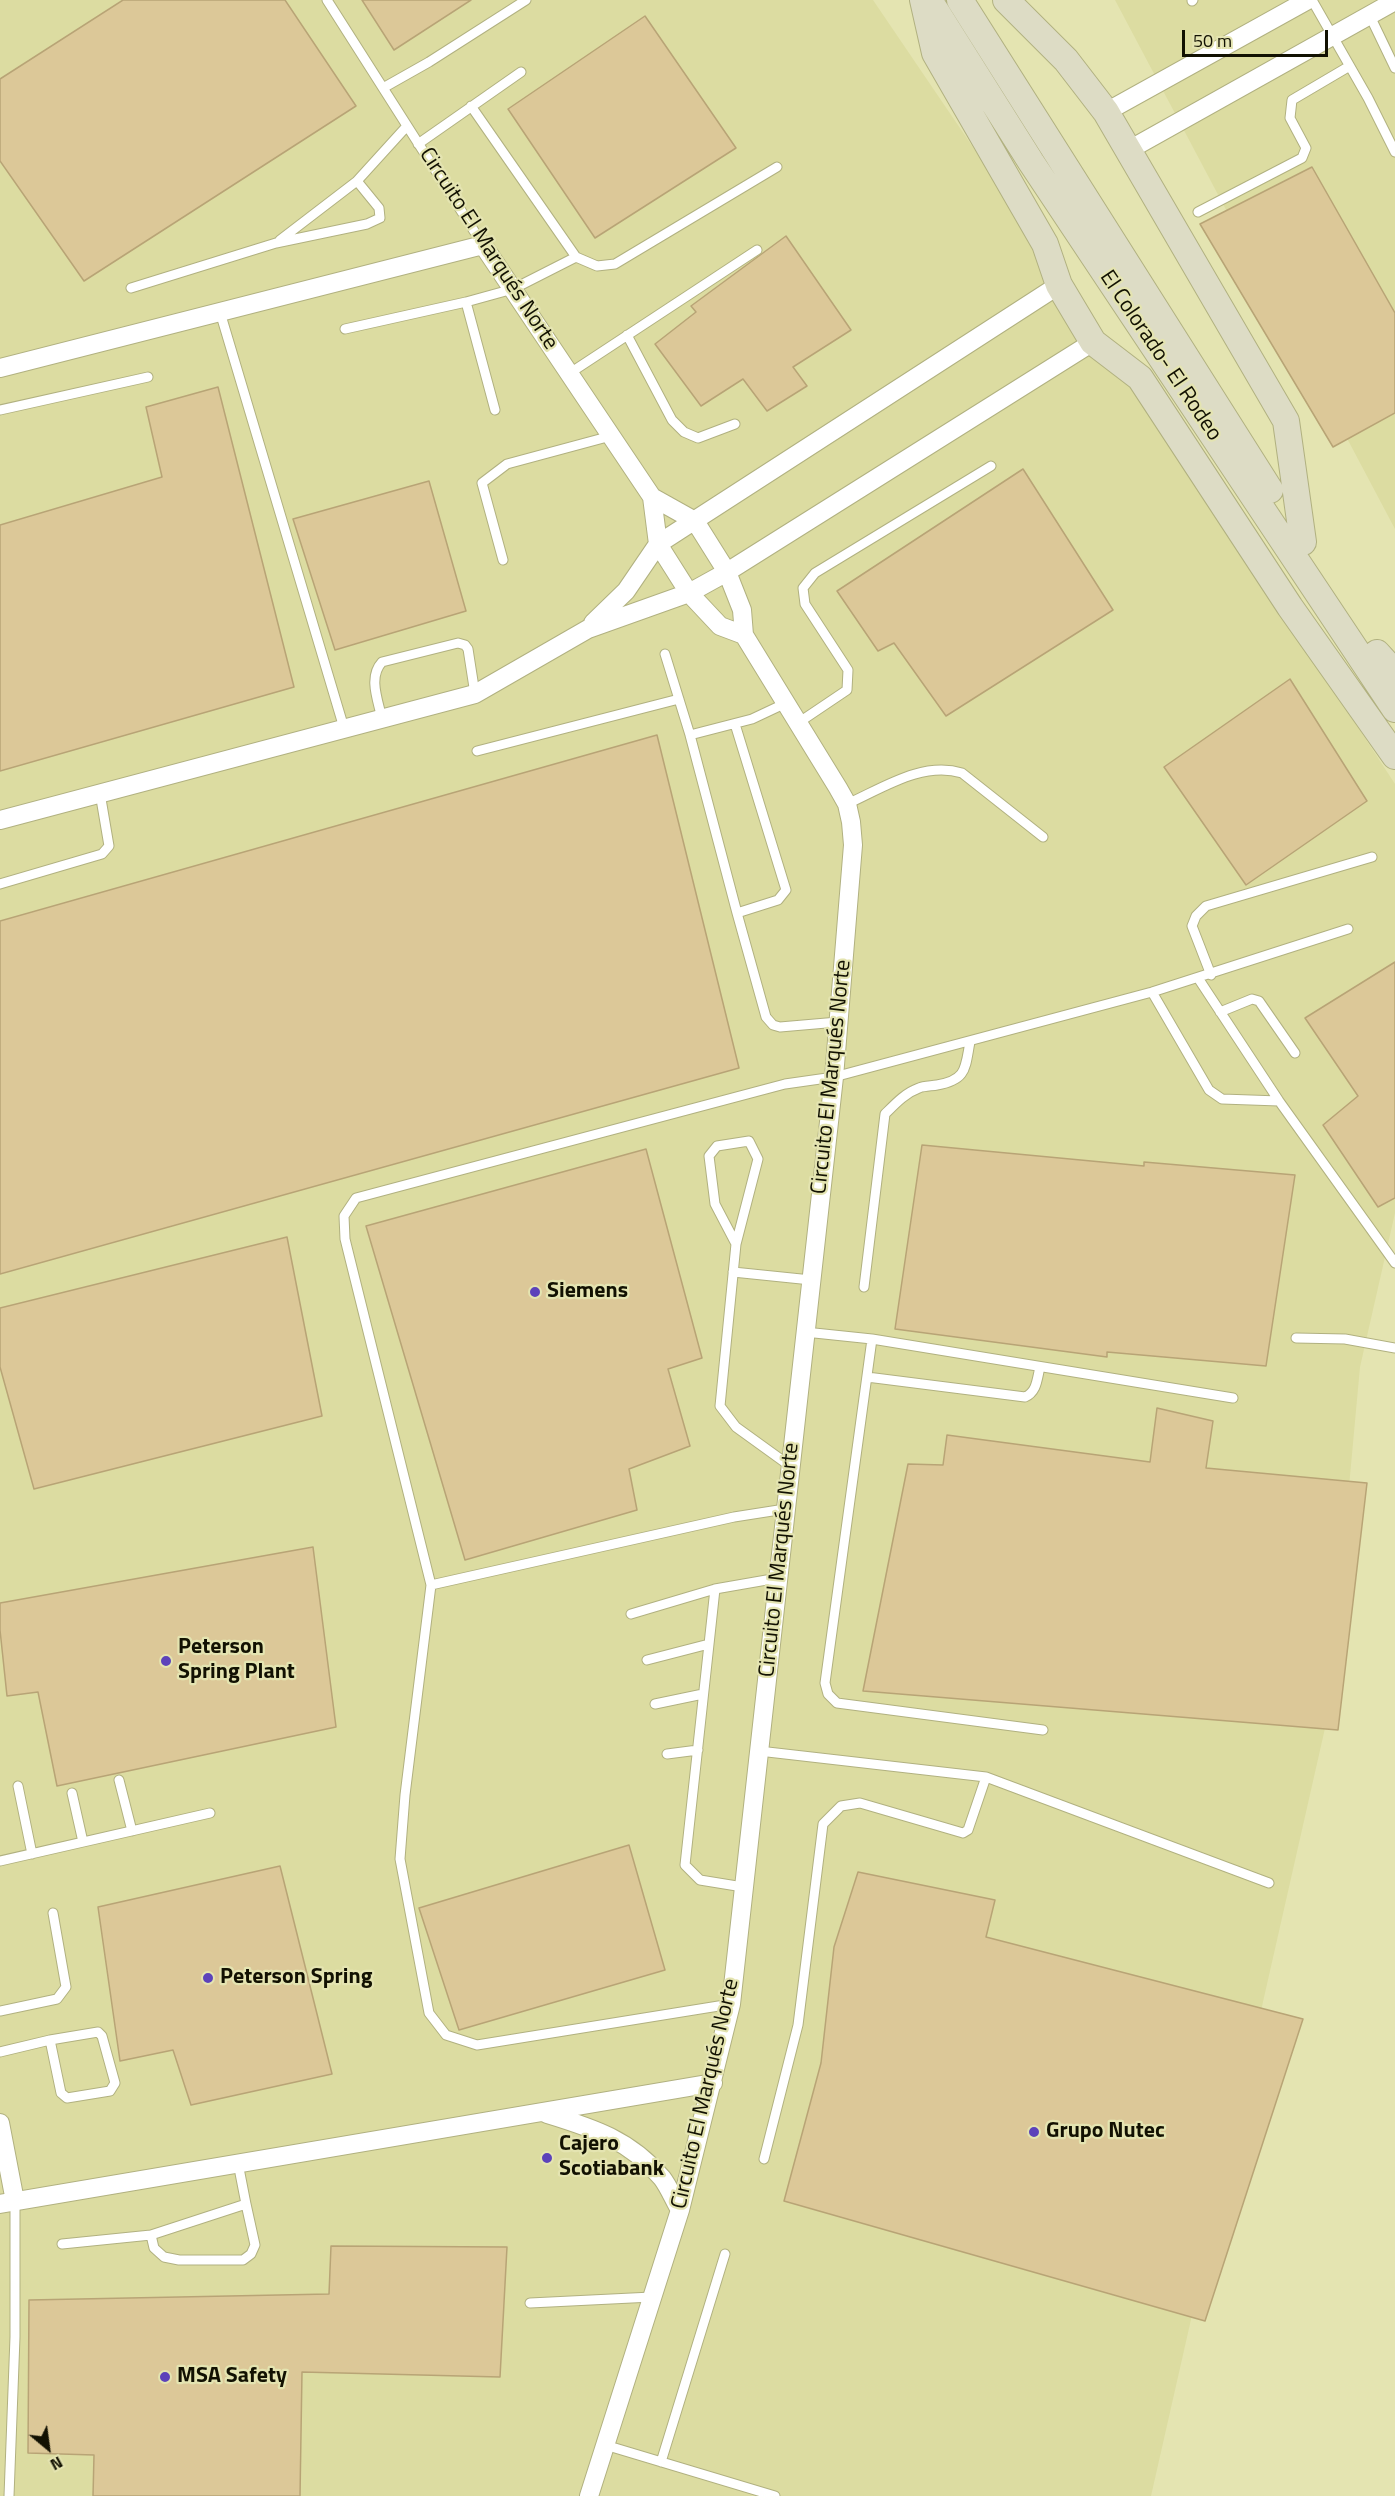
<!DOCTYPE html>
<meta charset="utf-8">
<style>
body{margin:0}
#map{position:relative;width:1395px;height:2496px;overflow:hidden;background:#e4e4b1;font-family:"Titillium Web",sans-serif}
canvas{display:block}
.north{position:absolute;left:18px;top:2418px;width:60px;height:60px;-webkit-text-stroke:4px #e4e4b1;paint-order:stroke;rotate:151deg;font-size:16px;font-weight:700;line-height:24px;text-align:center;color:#121102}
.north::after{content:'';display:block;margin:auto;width:21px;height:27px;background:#121102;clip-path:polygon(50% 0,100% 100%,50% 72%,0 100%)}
.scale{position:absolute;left:1182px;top:30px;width:146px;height:27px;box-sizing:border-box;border:3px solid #121102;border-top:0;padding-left:8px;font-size:18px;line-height:21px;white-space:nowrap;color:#121102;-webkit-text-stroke:4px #e4e4b1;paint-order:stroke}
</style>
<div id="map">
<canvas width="1395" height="2496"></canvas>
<div class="north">N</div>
<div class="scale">50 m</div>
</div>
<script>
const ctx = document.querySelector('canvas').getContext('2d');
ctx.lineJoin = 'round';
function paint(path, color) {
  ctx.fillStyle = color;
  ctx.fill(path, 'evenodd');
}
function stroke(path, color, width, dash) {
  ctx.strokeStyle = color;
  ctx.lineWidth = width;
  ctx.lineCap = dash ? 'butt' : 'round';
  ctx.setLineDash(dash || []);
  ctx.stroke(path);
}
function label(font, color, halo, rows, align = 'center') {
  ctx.font = font + ' "Titillium Web",sans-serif';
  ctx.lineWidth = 4.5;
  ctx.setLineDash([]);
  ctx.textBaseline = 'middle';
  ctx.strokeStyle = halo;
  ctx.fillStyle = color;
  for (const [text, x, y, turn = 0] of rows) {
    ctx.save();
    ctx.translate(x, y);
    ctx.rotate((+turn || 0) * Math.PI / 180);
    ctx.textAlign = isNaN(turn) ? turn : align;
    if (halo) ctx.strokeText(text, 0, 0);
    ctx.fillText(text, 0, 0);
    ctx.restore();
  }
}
const built = new Path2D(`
 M 0,0 L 873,0 L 1148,405 L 1395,784 L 1395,1213 L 1360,1367 L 1328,1715 L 1151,2496 L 0,2496 Z
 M 1115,0 L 1395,0 L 1395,529 Z`);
const building = new Path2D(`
 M 123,0 L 285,0 L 356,106 L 84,281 L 0,161 L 0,79 Z
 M 362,0 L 471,0 L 394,50 Z
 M 645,16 L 736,148 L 595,238 L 508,109 Z
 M 1312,167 L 1395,313 L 1395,413 L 1333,447 L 1200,224 Z
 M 786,236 L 851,330 L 793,367 L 807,386 L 767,411 L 743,379 L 701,406 L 655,344 L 696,312 L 691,306 Z
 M 218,387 L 294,687 L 0,771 L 0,525 L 162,477 L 146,407 Z
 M 1023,469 L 1113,610 L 946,716 L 894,643 L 878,651 L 837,591 Z
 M 429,481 L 466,611 L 335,650 L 293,519 Z
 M 1290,679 L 1367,801 L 1246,885 L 1164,767 Z
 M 657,735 L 739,1068 L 0,1274 L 0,921 Z
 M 1395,962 L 1395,1198 L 1378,1207 L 1323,1125 L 1358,1096 L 1305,1018 Z
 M 922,1145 L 1144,1166 L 1144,1162 L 1295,1175 L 1266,1366 L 1107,1352 L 1107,1357 L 895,1329 Z
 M 646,1149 L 702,1358 L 668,1369 L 690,1446 L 629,1469 L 637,1510 L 465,1560 L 366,1226 Z
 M 287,1237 L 322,1416 L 34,1489 L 0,1367 L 0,1308 Z
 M 1157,1408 L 1213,1421 L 1206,1468 L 1367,1483 L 1338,1730 L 863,1691 L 908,1464 L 943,1465 L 947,1435 L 1150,1462 Z
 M 313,1547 L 336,1727 L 57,1786 L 38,1692 L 7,1696 L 0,1630 L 0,1603 Z
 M 629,1845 L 665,1970 L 459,2030 L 419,1908 Z
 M 280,1866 L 332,2074 L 191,2105 L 173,2050 L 120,2061 L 98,1907 Z
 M 858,1872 L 995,1900 L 986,1937 L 1303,2019 L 1205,2321 L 784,2201 L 821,2063 L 834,1947 Z
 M 331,2246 L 507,2247 L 500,2377 L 302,2372 L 300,2496 L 93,2496 L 94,2455 L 28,2453 L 29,2300 L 329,2294 Z`);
const lane = new Path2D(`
 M 327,0 L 483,245
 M 1312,0 L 1368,98 L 1395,152
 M 1192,1 L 1193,0
 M 1369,14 L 1395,68
 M 383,88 L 429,62 L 526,0
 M 471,106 L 576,257 L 597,266 L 615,264 L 777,167
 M 418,144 L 521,72
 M 1198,212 L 1302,158 L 1306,148 L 1290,118 L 1292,100 L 1348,67
 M 280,240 L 357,181 L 407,126
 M 131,288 L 276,243 L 367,224 L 380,218 L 379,208 L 357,181
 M 220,312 L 344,728
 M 345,329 L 466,302
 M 627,335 L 672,420 L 684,432 L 698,438 L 735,424
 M 570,373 L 757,250
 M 0,410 L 148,377
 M 495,410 L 466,302 L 513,289 L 576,257
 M 503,560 L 482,483 L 507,464 L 611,436
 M 665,654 L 690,735 L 737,913 L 778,900 L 786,890 L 735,724
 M 382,719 C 378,700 368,677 382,662 L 458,643 L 465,645 L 468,649 L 475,694
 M 798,723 L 847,690 L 848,670 L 805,604 L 803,588 L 815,573 L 991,466
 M 690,735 L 752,719 L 786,703
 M 477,751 L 679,699
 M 847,804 C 883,788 922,761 962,773 L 1043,837
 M 0,884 L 102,854 L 109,846 L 100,793
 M 737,913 L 766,1017 L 773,1025 L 780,1027 L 838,1022
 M 1211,975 L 1192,926 L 1196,916 L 1206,906 L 1372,857
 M 1198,978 L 1279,1101 L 1395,1263
 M 1152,992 L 1209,1090 L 1222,1099 L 1279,1101
 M 1220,1012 L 1252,999 L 1259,1001 L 1295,1053
 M 736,1244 L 758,1159 L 749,1141 L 717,1146 L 709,1156 L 715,1204 L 736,1244 L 720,1406 L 736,1427 L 790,1466
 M 733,1272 L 811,1280
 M 864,1287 L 885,1114 C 895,1104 905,1093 919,1088 C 924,1086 932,1086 937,1085 C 967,1080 965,1068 970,1042
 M 805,1332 L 872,1339 L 1233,1398
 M 1296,1338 L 1345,1339 L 1395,1348
 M 872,1339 L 825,1683 L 828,1694 L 837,1703 L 1043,1730
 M 867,1377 L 1025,1397 C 1037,1392 1037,1379 1040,1367
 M 785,1509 L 734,1517 L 431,1585 L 345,1239 L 344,1216 L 356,1198 L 785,1084 L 834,1077 L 1152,992 L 1348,929
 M 431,1585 L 405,1795 L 400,1859 L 429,2013 L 446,2035 L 477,2045 L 731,2004
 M 631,1614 L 715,1589
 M 647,1660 L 709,1644
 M 655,1704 L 703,1694
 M 759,1751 L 986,1777 L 1269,1883
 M 667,1754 L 698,1750
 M 119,1780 L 132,1831
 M 18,1786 L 32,1854
 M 72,1793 L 83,1842
 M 0,1861 L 210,1813
 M 743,1887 L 700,1880 L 685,1865 L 715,1589 L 778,1578
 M 0,2011 L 57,1999 L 66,1987 L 53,1913
 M 0,2052 L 50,2040 L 61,2093 L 67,2098 L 110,2091 L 115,2083 L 102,2036 L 98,2032 L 50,2040
 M 764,2159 L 798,2025 L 823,1824 L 841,1806 L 860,1803 L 963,1833 L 968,1830 L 986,1777
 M 151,2235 L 154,2248 L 164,2257 L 179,2260 L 243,2260 L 251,2254 L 255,2245 L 246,2204
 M 62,2244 L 151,2235 L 246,2204 L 238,2163
 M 530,2303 L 652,2297
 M 605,2445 L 775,2496
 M 661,2462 L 725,2254
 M 9,2496 L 15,2337 L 15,2201`);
const street = new Path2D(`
 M 1106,112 L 1308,0
 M 1127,151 L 1395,1
 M 0,368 L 483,245 L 652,497 L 695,521 L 727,572 L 742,610 L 744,635 L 838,788 L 847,804 L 851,822 L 853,845 L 834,1077 L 731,2004 L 680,2210 L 589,2496
 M 652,497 L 658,544 L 689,593 L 720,626 L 744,635
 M 593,623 L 626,591 L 658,544 L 1059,285
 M 0,820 L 475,694 L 588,629 L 689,593 L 727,572 L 1093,342
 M 547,2114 C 593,2128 630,2140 662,2178 C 669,2187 674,2200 680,2210
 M 0,2123 L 15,2201
 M 0,2204 L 713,2083`);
const secondary = new Path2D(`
 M 923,0 L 935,53 L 1045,244 L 1059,285 L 1093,342 L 1140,378 L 1290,607 L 1395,756
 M 929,0 L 1031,162 L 1395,709
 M 960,0 L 1270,490
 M 1006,0 L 1066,60 L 1106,112 L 1286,421 L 1303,542
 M 1377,653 L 1395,673`);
const markers = [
 [535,1292,6,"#5c42ba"],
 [166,1661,6,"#5c42ba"],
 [208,1978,6,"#5c42ba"],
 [1034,2132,6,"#5c42ba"],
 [547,2158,6,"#5c42ba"],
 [165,2377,6,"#5c42ba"]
];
const streetNames = [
 ["Circuito El Marqués Norte",488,249,57],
 ["El Colorado- El Rodeo",1160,356,56],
 ["Circuito El Marqués Norte",832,1077,-84],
 ["Circuito El Marqués Norte",780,1560,-84],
 ["Circuito El Marqués Norte",706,2094,-77]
];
const poiNames = [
 ["Siemens",547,1292],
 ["Peterson",178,1648],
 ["Spring Plant",178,1673],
 ["Peterson Spring",220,1978],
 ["Grupo Nutec",1046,2132],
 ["Cajero",559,2145],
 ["Scotiabank",559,2170],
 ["MSA Safety",177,2377]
];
paint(built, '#dcdca1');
paint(building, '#dcc898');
stroke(building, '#b8a476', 1.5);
stroke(lane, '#b1b180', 11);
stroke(street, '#b1b180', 20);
stroke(secondary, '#b1b180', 28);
stroke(lane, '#fff', 9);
stroke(street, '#fff', 18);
stroke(secondary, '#dddcc5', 26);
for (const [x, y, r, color] of markers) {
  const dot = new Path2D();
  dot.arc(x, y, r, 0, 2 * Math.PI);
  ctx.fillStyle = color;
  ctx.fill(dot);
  stroke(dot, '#e4e4b1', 2);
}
label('22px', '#121102', '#e4e4b1', streetNames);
label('bold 22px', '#121102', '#e4e4b1', poiNames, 'left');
</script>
